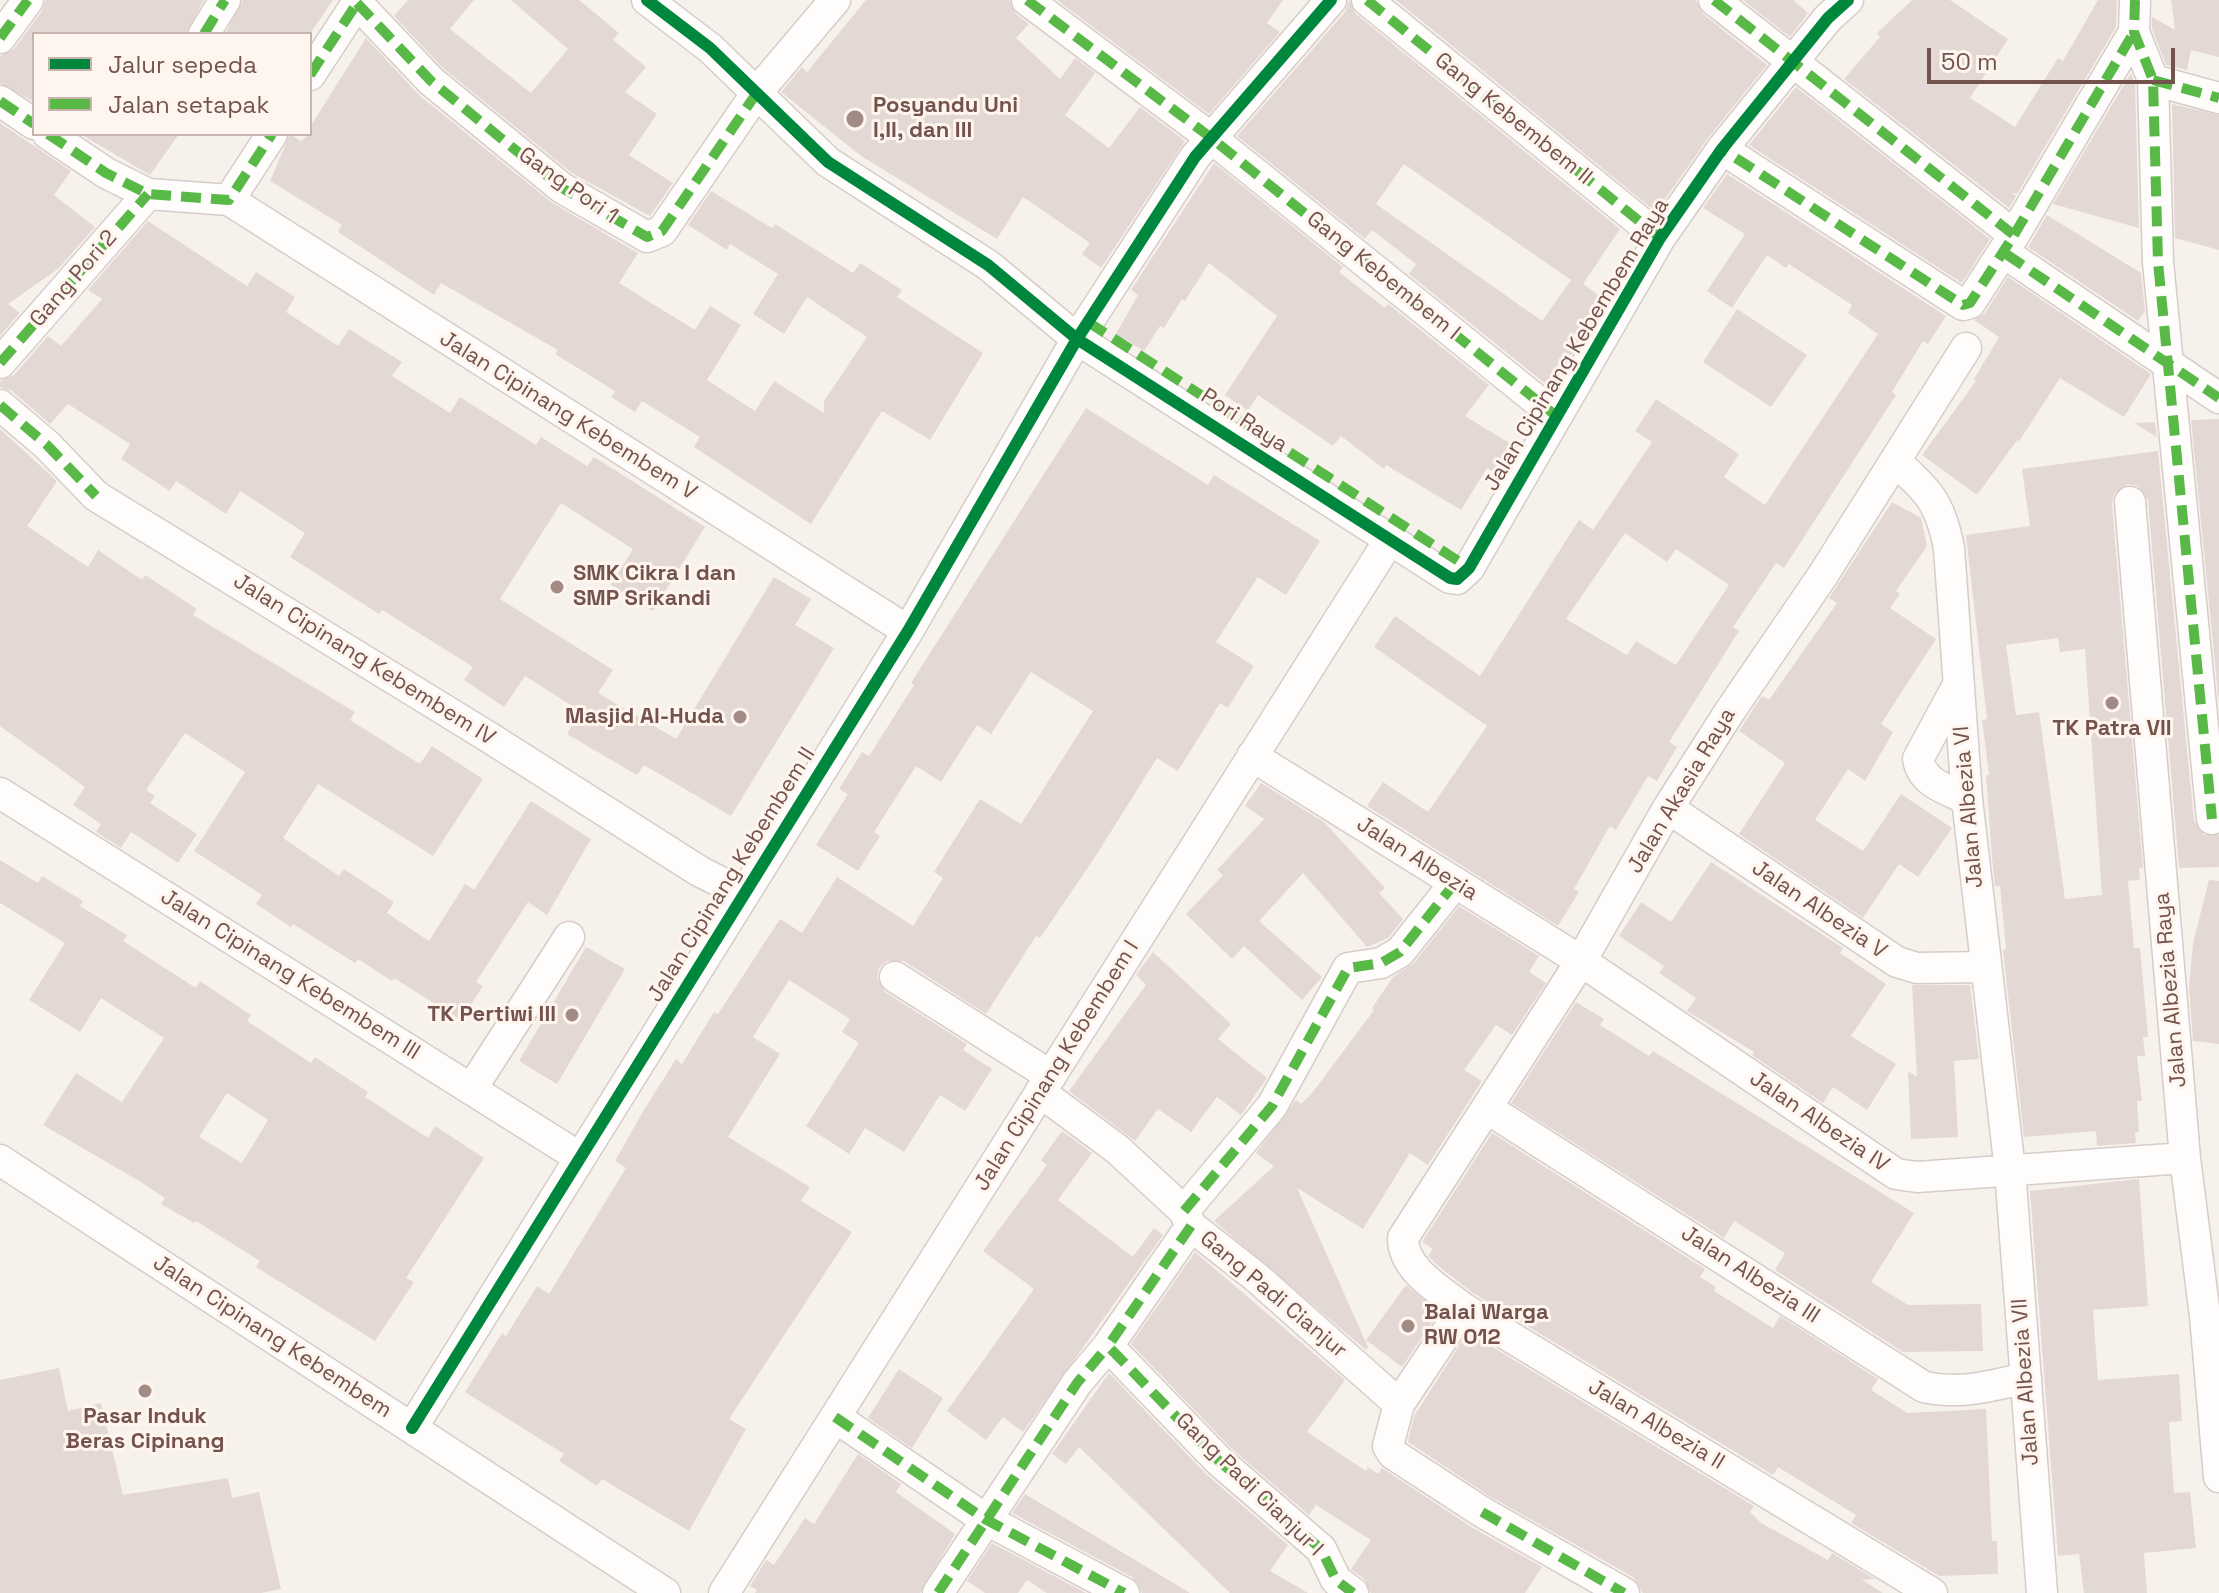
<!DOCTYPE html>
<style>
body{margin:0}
#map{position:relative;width:2219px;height:1593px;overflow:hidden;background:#f7f1ec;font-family:"Space Grotesk",sans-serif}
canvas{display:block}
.legend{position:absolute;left:32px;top:32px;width:280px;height:104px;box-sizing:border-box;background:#fef5ee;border:2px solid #c7b4ae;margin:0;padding:10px 14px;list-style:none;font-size:24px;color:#74534d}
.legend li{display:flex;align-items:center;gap:16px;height:40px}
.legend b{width:40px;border:2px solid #c7b4ae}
.scale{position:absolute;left:1927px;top:48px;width:248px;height:36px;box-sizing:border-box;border:4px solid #74534d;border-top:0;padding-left:10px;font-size:24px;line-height:28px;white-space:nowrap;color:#74534d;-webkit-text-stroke:6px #fef5ee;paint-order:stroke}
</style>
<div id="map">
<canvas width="2219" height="1593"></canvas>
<ul class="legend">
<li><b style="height:10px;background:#00873e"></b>Jalur sepeda</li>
<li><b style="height:10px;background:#58b947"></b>Jalan setapak</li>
</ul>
<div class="scale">50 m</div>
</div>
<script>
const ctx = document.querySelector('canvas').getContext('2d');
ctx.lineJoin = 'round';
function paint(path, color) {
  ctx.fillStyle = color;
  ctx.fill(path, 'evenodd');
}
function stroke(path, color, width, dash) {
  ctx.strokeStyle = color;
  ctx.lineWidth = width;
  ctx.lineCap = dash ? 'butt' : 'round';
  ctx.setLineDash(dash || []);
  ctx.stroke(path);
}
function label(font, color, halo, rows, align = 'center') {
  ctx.font = font + ' "Space Grotesk",sans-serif';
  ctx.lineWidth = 6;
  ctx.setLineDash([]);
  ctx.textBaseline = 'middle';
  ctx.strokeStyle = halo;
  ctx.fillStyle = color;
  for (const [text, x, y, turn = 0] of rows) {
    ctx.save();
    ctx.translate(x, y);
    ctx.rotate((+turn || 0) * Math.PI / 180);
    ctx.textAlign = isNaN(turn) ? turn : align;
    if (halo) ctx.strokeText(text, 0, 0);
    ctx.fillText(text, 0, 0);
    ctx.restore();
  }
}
const building = new Path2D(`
 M 46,0 L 204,0 L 186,34 L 34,34 L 34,102 L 0,83 L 0,56 L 14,49 L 42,11 Z
 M 243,0 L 333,0 L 310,34 L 225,34 Z
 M 408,0 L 474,0 L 450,29 L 531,93 L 568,49 L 511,0 L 579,0 L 619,33 L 613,40 L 646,67 L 625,92 L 657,114 L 629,155 L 673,183 L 650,216 L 572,173 L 443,68 L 394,16 Z
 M 866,0 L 1009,0 L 1016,14 L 1029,24 L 1016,38 L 1060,79 L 1075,58 L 1095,73 L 1065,115 L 1109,148 L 1140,107 L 1185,141 L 1101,268 L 1082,254 L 1090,243 L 1023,197 L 997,239 L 861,156 L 781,92 L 802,67 L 807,72 Z
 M 1057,0 L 1283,0 L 1267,23 L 1280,32 L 1209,114 Z
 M 1349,0 L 1356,14 L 1620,229 L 1583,284 L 1604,299 L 1552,389 L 1409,274 L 1416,264 L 1372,230 L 1365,239 L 1237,136 L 1345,12 ZM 1404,164 L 1571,280 L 1542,321 L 1376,204 Z
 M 1396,0 L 1696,0 L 1703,14 L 1767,65 L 1708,138 L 1656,212 Z
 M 1743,0 L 1793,0 L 1808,13 L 1790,37 Z
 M 1912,0 L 1950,0 L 2008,39 L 1970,98 L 2015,127 L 2058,58 L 2063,61 L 2098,0 L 2117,0 L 2116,27 L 2017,194 L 2011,192 L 2016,196 L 2009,208 L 1844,79 L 1880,37 L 1877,33 Z
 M 2171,0 L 2219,0 L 2219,57 L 2191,50 L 2187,70 L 2166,65 L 2152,29 L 2152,17 L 2175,30 Z
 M 366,38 L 419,95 L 551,202 L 638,253 L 619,283 L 695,330 L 710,306 L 741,325 L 707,380 L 755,411 L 774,381 L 824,413 L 824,401 L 867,337 L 807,297 L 784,334 L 753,314 L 778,274 L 730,244 L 727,250 L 688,225 L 711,191 L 772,228 L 775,224 L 853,273 L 860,263 L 902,290 L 897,297 L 983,353 L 930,440 L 882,411 L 811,524 L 694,447 L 700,437 L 642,401 L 635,412 L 611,397 L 615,391 L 555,354 L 558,350 L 441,283 L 434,295 L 338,232 L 342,225 L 270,181 L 290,134 L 301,141 L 310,134 L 310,127 Z
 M 2131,73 L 2135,84 L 2139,228 L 2053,204 Z
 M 1796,87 L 1990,239 L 1962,283 L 1749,145 Z
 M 2172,104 L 2219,115 L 2219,250 L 2175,238 Z
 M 0,123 L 71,171 L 54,195 L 95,227 L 58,269 L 8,304 L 20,313 L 0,336 Z
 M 80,134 L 179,134 L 150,175 Z
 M 1214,163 L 1343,267 L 1339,272 L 1385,308 L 1388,304 L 1489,385 L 1465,416 L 1514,446 L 1497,474 L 1487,468 L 1461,510 L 1386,465 L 1384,469 L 1341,436 L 1333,446 L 1258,395 L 1248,411 L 1225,395 L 1277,316 L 1209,263 L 1185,301 L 1182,299 L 1164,328 L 1160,326 L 1144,351 L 1116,334 L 1138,295 L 1131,290 Z
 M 1727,174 L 1946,316 L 1928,344 L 1923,341 L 1892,392 L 1896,395 L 1784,568 L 1776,563 L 1733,627 L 1739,631 L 1669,742 L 1677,747 L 1657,781 L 1648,776 L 1616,830 L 1610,826 L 1574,889 L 1579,892 L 1558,926 L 1367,806 L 1383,782 L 1428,812 L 1487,726 L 1374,647 L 1395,616 L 1480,676 L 1579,520 L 1593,530 L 1652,442 L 1635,431 L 1656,399 L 1739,454 L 1724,477 L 1765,505 L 1878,334 L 1848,313 L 1852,305 L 1789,264 L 1786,268 L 1767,255 L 1732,308 L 1707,291 L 1745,234 L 1703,208 ZM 1625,533 L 1667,562 L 1676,549 L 1729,585 L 1676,665 L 1636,641 L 1627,655 L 1566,619 Z
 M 2047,215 L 2141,273 L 2145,311 L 2138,321 L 2028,247 Z
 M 148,221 L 247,286 L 256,272 L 295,297 L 286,312 L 338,346 L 349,329 L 402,362 L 392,376 L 450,413 L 460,397 L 536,445 L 541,437 L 587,466 L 594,457 L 705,527 L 653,611 L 611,585 L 633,549 L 561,503 L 500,599 L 613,670 L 598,693 L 676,739 L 774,577 L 811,599 L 795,625 L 834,648 L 731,816 L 644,765 L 637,775 L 567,734 L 580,711 L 525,676 L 504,707 L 464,680 L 473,667 L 382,610 L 379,614 L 290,557 L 305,533 L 240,491 L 226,514 L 176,481 L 170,491 L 121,459 L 130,444 L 68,404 L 50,424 L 12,391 L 0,387 L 0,381 L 14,375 L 48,336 L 61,346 L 102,299 L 88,290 Z
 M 2008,277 L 2151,374 L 2124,417 L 2060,378 L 2018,443 L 2018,439 L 1977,495 L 1922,455 L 1976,381 L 1974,379 L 1999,337 L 1974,320 L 1985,313 Z
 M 1737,309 L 1807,355 L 1771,407 L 1703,362 Z
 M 1086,408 L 1208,485 L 1214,475 L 1320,541 L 1286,595 L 1258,577 L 1216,642 L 1254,666 L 1228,708 L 1220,703 L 1178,771 L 1157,758 L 1097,854 L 1040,938 L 1036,936 L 986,1014 L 904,961 L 887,961 L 879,968 L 877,977 L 885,992 L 967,1044 L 963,1050 L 992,1069 L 965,1111 L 940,1095 L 904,1152 L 865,1128 L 849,1154 L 806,1126 L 859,1043 L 842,1032 L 850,1019 L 789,980 L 753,1037 L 780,1054 L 728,1137 L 810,1187 L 801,1201 L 852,1232 L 729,1419 L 746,1429 L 689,1531 L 602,1479 L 597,1486 L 559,1461 L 564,1454 L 465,1392 L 502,1333 L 506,1336 L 537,1286 L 549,1294 L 626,1168 L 615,1161 L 642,1113 L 676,1059 L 682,1064 L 714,1012 L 718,1014 L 780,919 L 802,933 L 837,877 L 913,926 L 943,878 L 934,872 L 980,799 L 1021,824 L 1093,711 L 1031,672 L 991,734 L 977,725 L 941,782 L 916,766 L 874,832 L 880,836 L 858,871 L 816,845 L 848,794 L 839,789 L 862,752 L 869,756 L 914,685 L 911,683 Z
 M 2219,419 L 2219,705 L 2191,420 Z
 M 2155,422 L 2157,437 L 2134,423 Z
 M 0,429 L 57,481 L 27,526 L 88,567 L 98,550 L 142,580 L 145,575 L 197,609 L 193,615 L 355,712 L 350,720 L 420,764 L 432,746 L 483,779 L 433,856 L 318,784 L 283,838 L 339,876 L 344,869 L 394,902 L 387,913 L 429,941 L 465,884 L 474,890 L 531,801 L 591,839 L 547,915 L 528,902 L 476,982 L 483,986 L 461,1020 L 394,978 L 392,981 L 358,959 L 355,963 L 293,924 L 291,927 L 256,904 L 262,895 L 194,851 L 245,772 L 185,733 L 146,790 L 155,796 L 150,803 L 197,834 L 178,863 L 131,832 L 121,848 L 96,832 L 101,824 L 73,805 L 85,787 L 0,726 Z
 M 2158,451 L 2194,821 L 2204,835 L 2219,835 L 2219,867 L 2179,868 L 2148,500 L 2138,486 L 2128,484 L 2114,494 L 2112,504 L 2143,868 L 2139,868 L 2140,880 L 2128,881 L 2134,948 L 2140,948 L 2148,1037 L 2143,1037 L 2145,1056 L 2137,1056 L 2142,1101 L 2137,1101 L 2139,1132 L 2135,1133 L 2136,1143 L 2097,1146 L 2096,1131 L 2024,1137 L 2003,950 L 2006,949 L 2000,886 L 1995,886 L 1992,858 L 1986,775 L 1989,775 L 1982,720 L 1987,719 L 1966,535 L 2030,526 L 2022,469 ZM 2058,638 L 2060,652 L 2085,649 L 2102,895 L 2065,899 L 2039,712 L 2016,715 L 2006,645 Z
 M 1892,502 L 1921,518 L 1927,546 L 1896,591 L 1900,594 L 1890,608 L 1936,639 L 1881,724 L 1893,732 L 1865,781 L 1848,769 L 1815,820 L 1863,851 L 1901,794 L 1952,828 L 1918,877 L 1899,864 L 1863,918 L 1739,834 L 1785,763 L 1739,731 L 1762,696 L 1769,700 L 1837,603 L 1829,598 Z
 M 1261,783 L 1324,822 L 1385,888 L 1379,893 L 1403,919 L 1388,938 L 1367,947 L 1303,873 L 1259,921 L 1322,977 L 1302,1000 L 1244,946 L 1232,959 L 1186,914 L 1223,875 L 1217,870 L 1264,819 L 1245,806 Z
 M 0,860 L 38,883 L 42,876 L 83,901 L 80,906 L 127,935 L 123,941 L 196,988 L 200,981 L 251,1015 L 247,1021 L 311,1063 L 315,1057 L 368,1092 L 365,1097 L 428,1138 L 435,1126 L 484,1158 L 406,1278 L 414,1282 L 375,1341 L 256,1267 L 260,1261 L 196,1221 L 194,1223 L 161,1204 L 165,1198 L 139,1181 L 43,1125 L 76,1073 L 122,1102 L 164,1038 L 101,998 L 80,1032 L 29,1000 L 65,943 L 0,903 ZM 227,1093 L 268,1120 L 242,1163 L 199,1137 Z
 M 1711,862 L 1843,948 L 1840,953 L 1886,984 L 1851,1036 L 1896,1064 L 1867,1110 L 1833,1087 L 1823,1103 L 1752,1055 L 1754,1052 L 1687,1011 L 1696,998 L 1659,973 L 1664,966 L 1619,936 L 1641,902 L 1671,922 Z
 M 2209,880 L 2219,881 L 2219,1044 L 2193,1041 L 2189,987 L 2193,943 Z
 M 1459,906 L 1539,956 L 1529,972 L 1546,983 L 1512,1035 L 1496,1025 L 1464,1070 L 1482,1081 L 1428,1165 L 1410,1153 L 1363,1229 L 1297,1188 L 1368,1347 L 1366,1350 L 1214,1221 L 1274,1166 L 1256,1153 L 1258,1150 L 1296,1100 L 1301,1104 L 1313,1092 L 1374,1010 L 1372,1008 L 1393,977 L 1414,963 Z
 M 586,947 L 625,969 L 557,1084 L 519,1061 Z
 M 1153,952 L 1231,1024 L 1218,1039 L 1267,1078 L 1241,1115 L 1217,1097 L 1191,1132 L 1158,1109 L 1135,1141 L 1069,1091 L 1146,985 L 1136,975 Z
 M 1912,985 L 1970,985 L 1979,1059 L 1954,1061 L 1958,1137 L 1911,1139 L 1908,1071 L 1917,1077 Z
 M 1576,1002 L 1604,1019 L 1600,1025 L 1649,1056 L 1653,1051 L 1914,1213 L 1871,1282 L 1908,1305 L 1981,1304 L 1983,1351 L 1903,1352 L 1775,1270 L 1785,1253 L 1734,1221 L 1724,1238 L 1511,1103 Z
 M 1062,1131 L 1092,1153 L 1058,1200 L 1133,1257 L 1154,1228 L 1163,1235 L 1023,1432 L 1003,1417 L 986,1440 L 947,1411 L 1034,1289 L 983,1251 L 1047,1165 L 1041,1160 Z
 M 1492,1133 L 1705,1269 L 1700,1277 L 1716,1287 L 1714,1291 L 1773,1328 L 1780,1316 L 1878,1379 L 1871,1390 L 1907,1413 L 1986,1409 L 1992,1541 L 1997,1541 L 1998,1574 L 1939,1576 L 1851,1523 L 1856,1515 L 1778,1467 L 1773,1475 L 1473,1293 L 1437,1265 L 1428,1256 L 1433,1249 L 1422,1242 Z
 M 2139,1179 L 2148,1306 L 2093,1310 L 2098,1380 L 2179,1374 L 2182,1421 L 2169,1422 L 2174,1493 L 2190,1492 L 2196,1548 L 2144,1553 L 2147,1593 L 2084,1593 L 2079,1554 L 2058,1556 L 2030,1191 Z
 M 1195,1252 L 1345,1380 L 1307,1432 L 1366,1471 L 1368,1467 L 1378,1474 L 1382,1468 L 1473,1528 L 1542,1567 L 1525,1593 L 1371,1593 L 1364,1579 L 1351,1569 L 1371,1540 L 1316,1505 L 1309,1515 L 1231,1448 L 1131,1344 Z
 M 1406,1285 L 1439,1312 L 1402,1367 L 1366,1340 Z
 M 1468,1332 L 1754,1506 L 1750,1512 L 1761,1523 L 1828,1560 L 1832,1553 L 1875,1579 L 1862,1580 L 1883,1593 L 1643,1593 L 1633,1577 L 1491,1497 L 1408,1442 L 1414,1416 Z
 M 59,1368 L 68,1411 L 101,1403 L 123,1495 L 228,1478 L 232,1498 L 259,1492 L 281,1589 L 261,1593 L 0,1593 L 0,1380 Z
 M 899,1369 L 943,1398 L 912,1448 L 868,1418 Z
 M 1109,1373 L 1206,1474 L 1288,1545 L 1270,1571 L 1308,1593 L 1230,1593 L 1079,1447 L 1066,1464 L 1052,1454 Z
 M 858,1454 L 901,1484 L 896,1492 L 955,1534 L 920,1593 L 755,1593 L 757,1590 L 750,1586 L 766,1560 L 774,1565 L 805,1518 L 814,1524 Z
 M 1025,1494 L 1190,1593 L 1142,1593 L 1132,1577 L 1012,1513 Z
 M 992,1543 L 1086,1593 L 1047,1593 L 1027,1580 L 1018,1593 L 985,1593 L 967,1581 Z`);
const minor = new Path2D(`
 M 647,0 L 710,48 L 828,162 L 988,265 L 1077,339 L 1450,578 L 1457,579 L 1469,568 L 1660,238 L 1722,149 L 1828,18 L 1848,0
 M 1027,0 L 1210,137 L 1555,415
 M 1367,0 L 1660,238
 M 1714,0 L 2014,235 L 1970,303 L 1963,305 L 1722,149
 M 2135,0 L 2134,32 L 2153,80 L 2158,262 L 2212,819
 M 357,3 L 431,81 L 562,188 L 647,237 L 662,231 L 758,91 L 835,0
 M 204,34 L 225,0
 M 0,38 L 28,0
 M 310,75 L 359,0
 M 2153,80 L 2219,98
 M 0,101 L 34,124
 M 48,134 L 106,173 L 148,194 L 229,200 L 908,631
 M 229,200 L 272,134
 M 2014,235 L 2134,32
 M 2006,254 L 2219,398
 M 0,363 L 148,194
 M 0,405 L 47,445 L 96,496 L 487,736 L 699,871 L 744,894
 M 1895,461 C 1929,492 1940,502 1949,548 L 1967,799 L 2010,1170 L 2042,1593
 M 2130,502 L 2185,1158 L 2205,1316 L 2219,1477
 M 1958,685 L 1918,759 C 1922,783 1946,789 1967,799
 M 1252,756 L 1581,961 L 1896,1174 L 1917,1177 L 2185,1158
 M 0,793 L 579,1157
 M 1668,808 L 1897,962 L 1917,968 L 1985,967
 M 895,977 L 1051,1076
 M 472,1088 L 569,937
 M 1040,1092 L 1117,1149 L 1184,1211 L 1191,1226 L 1256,1277 L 1399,1404
 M 1488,1109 L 1924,1387 C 1961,1395 1990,1386 2026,1378
 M 0,1160 L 665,1593
 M 1184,1211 L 1272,1106 L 1348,968 L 1381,963 L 1400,952 L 1455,883
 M 1191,1226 L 1108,1346 L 1219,1461 L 1321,1549 L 1336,1580 L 1353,1593
 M 1463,1308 L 1399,1404 L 1388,1446 L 1393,1454 L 1482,1512 L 1624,1593
 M 835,1417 L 985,1519 L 1124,1593
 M 412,1428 L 908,631 L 1077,339 L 1195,157 L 1331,0
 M 724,1593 L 1390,539
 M 938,1593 L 1077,1383 L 1108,1346
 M 1932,1593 L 1463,1308 C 1440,1290 1403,1270 1403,1238 L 1581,961 L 1668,808 L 1730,711 L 1823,575 L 1966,348`);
const quiet = new Path2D(`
 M 1027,0 L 1210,137 L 1555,415
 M 1367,0 L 1660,238
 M 1714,0 L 2014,235 L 1970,303 L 1963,305 L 1722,149
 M 2135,0 L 2134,32 L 2153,80 L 2158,262 L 2212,819
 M 357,3 L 431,81 L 562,188 L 647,237 L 662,231 L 758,91
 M 204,34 L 225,0
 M 0,38 L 28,0
 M 310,75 L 359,0
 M 2153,80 L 2219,98
 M 0,101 L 34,124
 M 48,134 L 106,173 L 148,194 L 229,200 L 272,134
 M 2014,235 L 2134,32
 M 2006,254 L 2219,398
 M 1088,322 L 1469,568
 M 0,363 L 148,194
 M 0,405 L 47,445 L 96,496
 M 1184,1211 L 1272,1106 L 1348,968 L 1381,963 L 1400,952 L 1455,883
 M 1191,1226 L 1108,1346 L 1219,1461 L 1321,1549 L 1336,1580 L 1353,1593
 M 835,1417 L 985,1519 L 1124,1593
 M 1482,1512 L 1624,1593
 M 938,1593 L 1077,1383 L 1108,1346`);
const cycleway = new Path2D(`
 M 647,0 L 710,48 L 828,162 L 988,265 L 1077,339 L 1450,578 L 1457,579 L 1469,568 L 1660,238 L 1722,149 L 1828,18 L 1848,0
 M 412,1428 L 908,631 L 1077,339 L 1195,157 L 1331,0`);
const markers = [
 [855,119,10,"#a28a85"],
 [557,587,8,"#a28a85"],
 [2112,703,8,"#a28a85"],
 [740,717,8,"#a28a85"],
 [572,1015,8,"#a28a85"],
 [1408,1326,8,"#a28a85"],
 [145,1391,8,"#a28a85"]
];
const poiNames = [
 ["Posyandu Uni",873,106],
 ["I,II, dan III",873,131],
 ["SMK Cikra I dan",573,574],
 ["SMP Srikandi",573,599],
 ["Masjid Al-Huda",724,717,"right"],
 ["TK Patra VII",2112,729,"center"],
 ["TK Pertiwi III",556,1015,"right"],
 ["Balai Warga",1424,1313],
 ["RW 012",1424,1338],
 ["Pasar Induk",145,1417,"center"],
 ["Beras Cipinang",145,1442,"center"]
];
const streetNames = [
 ["Gang Kebembem II",1513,119,39],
 ["Gang Pori 1",568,186,35],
 ["Gang Kebembem I",1383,276,39],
 ["Gang Pori 2",74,279,-49],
 ["Jalan Cipinang Kebembem Raya",1577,345,-59],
 ["Jalan Cipinang Kebembem V",568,416,32],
 ["Pori Raya",1244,421,33],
 ["Jalan Cipinang Kebembem IV",364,660,32],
 ["Jalan Akasia Raya",1682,791,-59],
 ["Jalan Albezia VI",1969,807,-95],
 ["Jalan Albezia",1417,859,32],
 ["Jalan Cipinang Kebembem II",732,875,-58],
 ["Jalan Albezia V",1819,910,34],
 ["Jalan Cipinang Kebembem III",290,975,32],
 ["Jalan Albezia Raya",2171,990,-95],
 ["Jalan Cipinang Kebembem I",1057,1066,-58],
 ["Jalan Albezia IV",1819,1122,34],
 ["Jalan Albezia III",1750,1275,33],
 ["Gang Padi Cianjur",1273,1295,40],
 ["Jalan Cipinang Kebembem",272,1337,33],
 ["Jalan Albezia VII",2026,1382,-94],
 ["Jalan Albezia II",1656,1425,31],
 ["Gang Padi Cianjur I",1249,1485,44]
];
paint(building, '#e4d8d4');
stroke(minor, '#d6ccc9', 33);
stroke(minor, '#fefdfc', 30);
stroke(quiet, '#58b947', 10, [20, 10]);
stroke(cycleway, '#00873e', 12);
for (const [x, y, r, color] of markers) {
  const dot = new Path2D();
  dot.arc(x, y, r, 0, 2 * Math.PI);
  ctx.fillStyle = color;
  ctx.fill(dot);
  stroke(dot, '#fef5ee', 3);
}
label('bold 22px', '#74534d', '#fef5ee', poiNames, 'left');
label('22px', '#74534d', '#fef5ee', streetNames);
</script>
